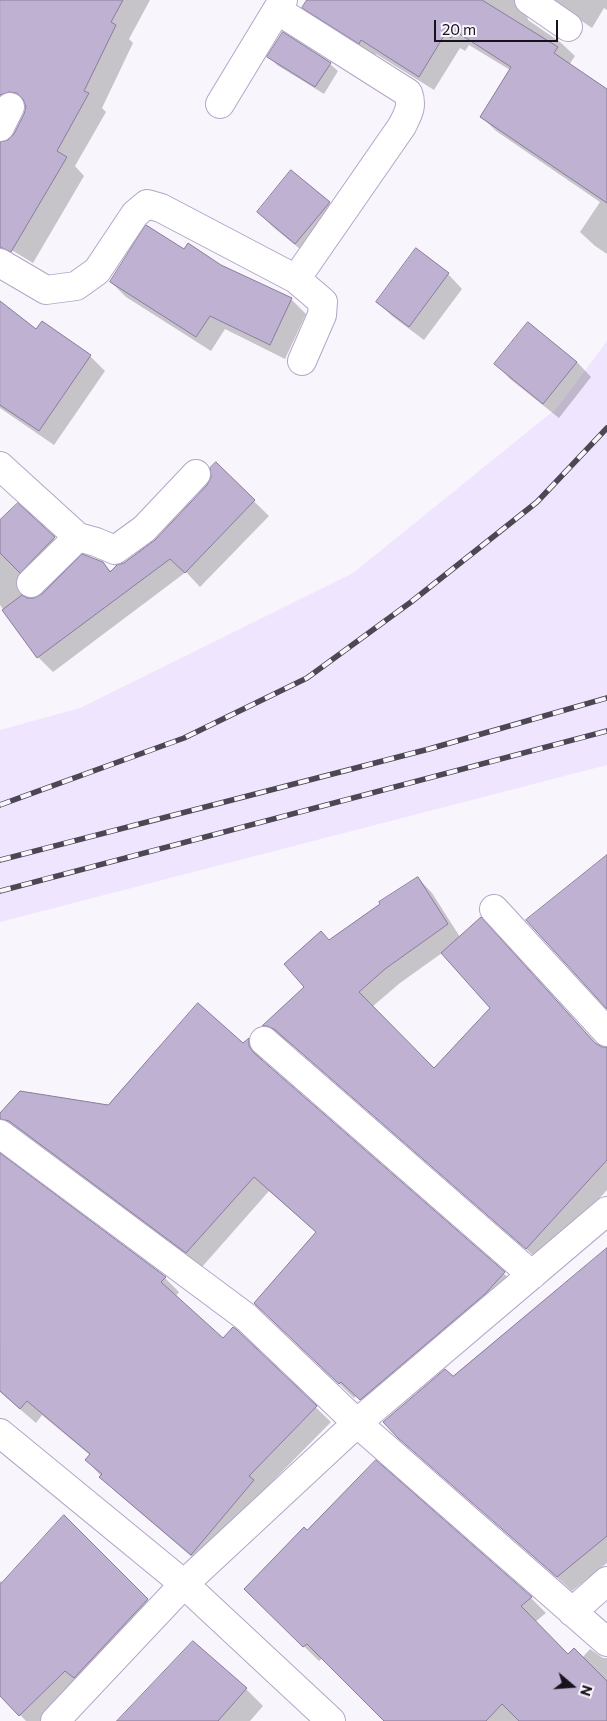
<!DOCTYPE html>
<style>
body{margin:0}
#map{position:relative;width:607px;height:1721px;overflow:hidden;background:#f8f5fc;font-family:Commissioner,sans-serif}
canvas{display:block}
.north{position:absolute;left:547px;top:1661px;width:50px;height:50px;-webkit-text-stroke:4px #f8f5fc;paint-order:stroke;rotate:108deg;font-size:14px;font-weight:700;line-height:20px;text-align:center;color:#18121e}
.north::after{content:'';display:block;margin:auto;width:18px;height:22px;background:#18121e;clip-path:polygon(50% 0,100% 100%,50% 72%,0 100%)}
.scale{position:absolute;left:434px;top:20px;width:124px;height:22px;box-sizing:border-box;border:2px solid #18121e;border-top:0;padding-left:6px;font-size:15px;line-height:18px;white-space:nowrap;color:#18121e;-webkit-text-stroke:4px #f8f5fc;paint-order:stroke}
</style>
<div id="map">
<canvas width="607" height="1721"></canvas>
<div class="north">N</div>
<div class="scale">20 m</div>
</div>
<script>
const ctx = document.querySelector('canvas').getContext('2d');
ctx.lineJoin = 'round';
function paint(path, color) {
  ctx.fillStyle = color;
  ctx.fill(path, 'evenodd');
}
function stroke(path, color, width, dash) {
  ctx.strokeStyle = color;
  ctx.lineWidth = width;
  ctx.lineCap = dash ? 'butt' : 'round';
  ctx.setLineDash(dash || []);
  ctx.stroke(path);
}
const built = new Path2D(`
 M 607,341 L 607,765 L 0,922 L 0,730 L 80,708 L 353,573 L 557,408 Z`);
const shadow = new Path2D(`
 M 0,0 L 150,0 L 129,39 L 133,43 L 102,108 L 106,112 L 75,166 L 84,176 L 33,263 L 0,243 L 0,170 L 28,120 L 34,86 L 0,100 Z
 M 308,0 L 537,0 L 527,14 L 528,20 L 560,42 L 575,56 L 569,65 L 607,90 L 607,254 L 595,246 L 580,232 L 600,202 L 496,131 L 482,117 L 510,70 L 469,45 L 465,51 L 460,48 L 434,90 L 376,54 L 374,57 L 318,22 L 304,7 Z
 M 551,0 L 607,0 L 607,10 L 604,8 L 592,28 Z
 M 269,57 L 330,64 L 338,71 L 324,94 L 277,65 Z
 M 292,172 L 329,203 L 344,218 L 311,258 L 273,227 L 258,212 Z
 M 185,250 L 291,299 L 306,314 L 285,359 L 225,329 L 211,351 L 126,297 L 111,282 Z
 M 448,274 L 462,289 L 424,340 L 392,316 L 377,302 Z
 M 0,303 L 37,330 L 42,323 L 90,356 L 105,371 L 54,445 L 0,408 Z
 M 577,362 L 591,377 L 559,418 L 510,379 L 496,364 Z
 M 216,464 L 269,516 L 200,587 L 186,572 L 53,672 L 38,657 L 0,605 L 0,522 L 18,505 L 69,553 L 30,593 L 30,599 L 35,599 L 102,563 L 112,572 L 156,541 L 208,485 Z
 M 418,878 L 432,893 L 460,937 L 495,933 L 597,1045 L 607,1051 L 607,1190 L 541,1262 L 290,1043 L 283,1040 L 277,1040 L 263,1026 L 305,987 L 330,941 ZM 442,953 L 491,1008 L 434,1070 L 372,1007 L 400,983 Z
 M 249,1039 L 263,1054 L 263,1061 L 519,1287 L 376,1414 L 357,1395 L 354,1398 L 270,1318 L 317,1233 L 269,1191 L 202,1267 L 0,1123 L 0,1115 L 109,1106 L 243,1044 Z
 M 0,1155 L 165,1278 L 179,1292 L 175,1297 L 223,1340 L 235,1330 L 331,1422 L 263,1491 L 267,1495 L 206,1569 L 115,1491 L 86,1460 L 90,1455 L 42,1415 L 36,1423 L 0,1392 Z
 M 607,1251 L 607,1563 L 572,1591 L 399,1437 L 453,1378 Z
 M 376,1462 L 531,1598 L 546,1613 L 535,1622 L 568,1656 L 582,1658 L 590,1649 L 603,1658 L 607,1658 L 607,1721 L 386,1721 L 323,1658 L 319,1661 L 245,1589 L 307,1532 Z
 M 64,1517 L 164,1617 L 66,1721 L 26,1721 L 0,1694 L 0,1581 L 4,1583 Z
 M 246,1689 L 263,1706 L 250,1721 L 118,1721 Z`);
const building = new Path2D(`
 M 0,0 L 123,0 L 111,22 L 116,25 L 84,91 L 89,93 L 57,151 L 67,157 L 11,252 L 0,247 L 0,142 L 8,140 L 14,134 L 24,114 L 26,107 L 23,99 L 17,93 L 9,92 L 0,95 Z
 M 307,0 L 482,0 L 558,47 L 554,53 L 607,89 L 607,203 L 480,117 L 511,67 L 455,31 L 451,38 L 445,34 L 419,77 L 361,40 L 359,44 L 302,8 Z
 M 283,32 L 331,63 L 315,87 L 267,57 Z
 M 291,170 L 330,202 L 295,244 L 257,212 Z
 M 146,225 L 184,249 L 188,243 L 221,265 L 292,298 L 270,345 L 210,316 L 196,337 L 110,282 Z
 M 416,248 L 449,273 L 409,327 L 376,302 Z
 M 0,301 L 36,329 L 42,321 L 91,355 L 39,431 L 0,405 Z
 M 528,322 L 577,362 L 543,404 L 494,364 Z
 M 216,462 L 255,500 L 185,573 L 170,559 L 37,658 L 2,610 L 22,595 L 27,598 L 34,598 L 42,594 L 82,554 L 103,562 L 110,572 L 117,565 L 124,563 L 155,540 L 207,485 L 211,477 L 210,468 Z
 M 18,503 L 55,537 L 20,573 L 0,553 L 0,520 Z
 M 607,855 L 607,1009 L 526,920 Z
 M 418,877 L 448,924 L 385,969 L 359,992 L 434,1068 L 490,1008 L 441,953 L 481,917 L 595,1043 L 602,1047 L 607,1047 L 607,1160 L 526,1249 L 274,1029 L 267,1026 L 262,1026 L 304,987 L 284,964 L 321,931 L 329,940 L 380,904 L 379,902 Z
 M 198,1003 L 243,1043 L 249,1038 L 249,1046 L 254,1053 L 505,1272 L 485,1294 L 360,1400 L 341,1382 L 339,1384 L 254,1303 L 316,1232 L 254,1177 L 186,1253 L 9,1121 L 0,1119 L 0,1113 L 20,1091 L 108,1105 Z
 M 0,1153 L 166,1277 L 161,1282 L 223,1338 L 233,1327 L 236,1329 L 317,1406 L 249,1476 L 254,1480 L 191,1555 L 99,1477 L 102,1474 L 85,1460 L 90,1454 L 27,1401 L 20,1409 L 0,1391 Z
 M 607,1248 L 607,1536 L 557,1577 L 398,1438 L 383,1422 L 445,1369 L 453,1376 Z
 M 376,1460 L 532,1597 L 521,1606 L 568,1654 L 574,1648 L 607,1681 L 607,1721 L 519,1721 L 502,1704 L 486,1721 L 384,1721 L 307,1644 L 303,1647 L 244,1589 L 304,1527 L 307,1530 Z
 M 64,1515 L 148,1599 L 74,1678 L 65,1671 L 19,1716 L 0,1696 L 0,1585 Z
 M 193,1641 L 247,1688 L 218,1721 L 117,1721 Z`);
const minor = new Path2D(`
 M 529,0 L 568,27
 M 277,10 L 408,93 C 413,106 408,114 402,126 L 296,279
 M 220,104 L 283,0
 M 0,127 L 10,107
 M 0,263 L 46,290 L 76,286 L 97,271 L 135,214 L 147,204 L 161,208 L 296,279 L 323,302 L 322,315 L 302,361
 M 0,466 L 78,537 L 96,542 L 115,550 L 144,529 L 196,474
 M 31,583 L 78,537
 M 494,909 L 607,1032
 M 264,1041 L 532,1275
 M 0,1134 L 246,1317 L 357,1423 L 607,1642
 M 0,1433 L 184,1584 L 331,1721
 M 572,1612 L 607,1581
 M 55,1721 L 184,1584 L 357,1423 L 607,1211`);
const rail = new Path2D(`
 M 0,805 L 184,738 L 307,678 L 411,602 L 537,502 L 607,428
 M 0,860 L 429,749 L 607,698
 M 0,891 L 607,731`);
paint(built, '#f0e5ff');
paint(shadow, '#0003');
paint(building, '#bfb1d2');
stroke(building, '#897c9b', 1);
stroke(minor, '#b3a6c7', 30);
stroke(minor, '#fff', 28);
stroke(rail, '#4c4752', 5.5);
stroke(rail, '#f8f5fc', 4, [11]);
</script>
